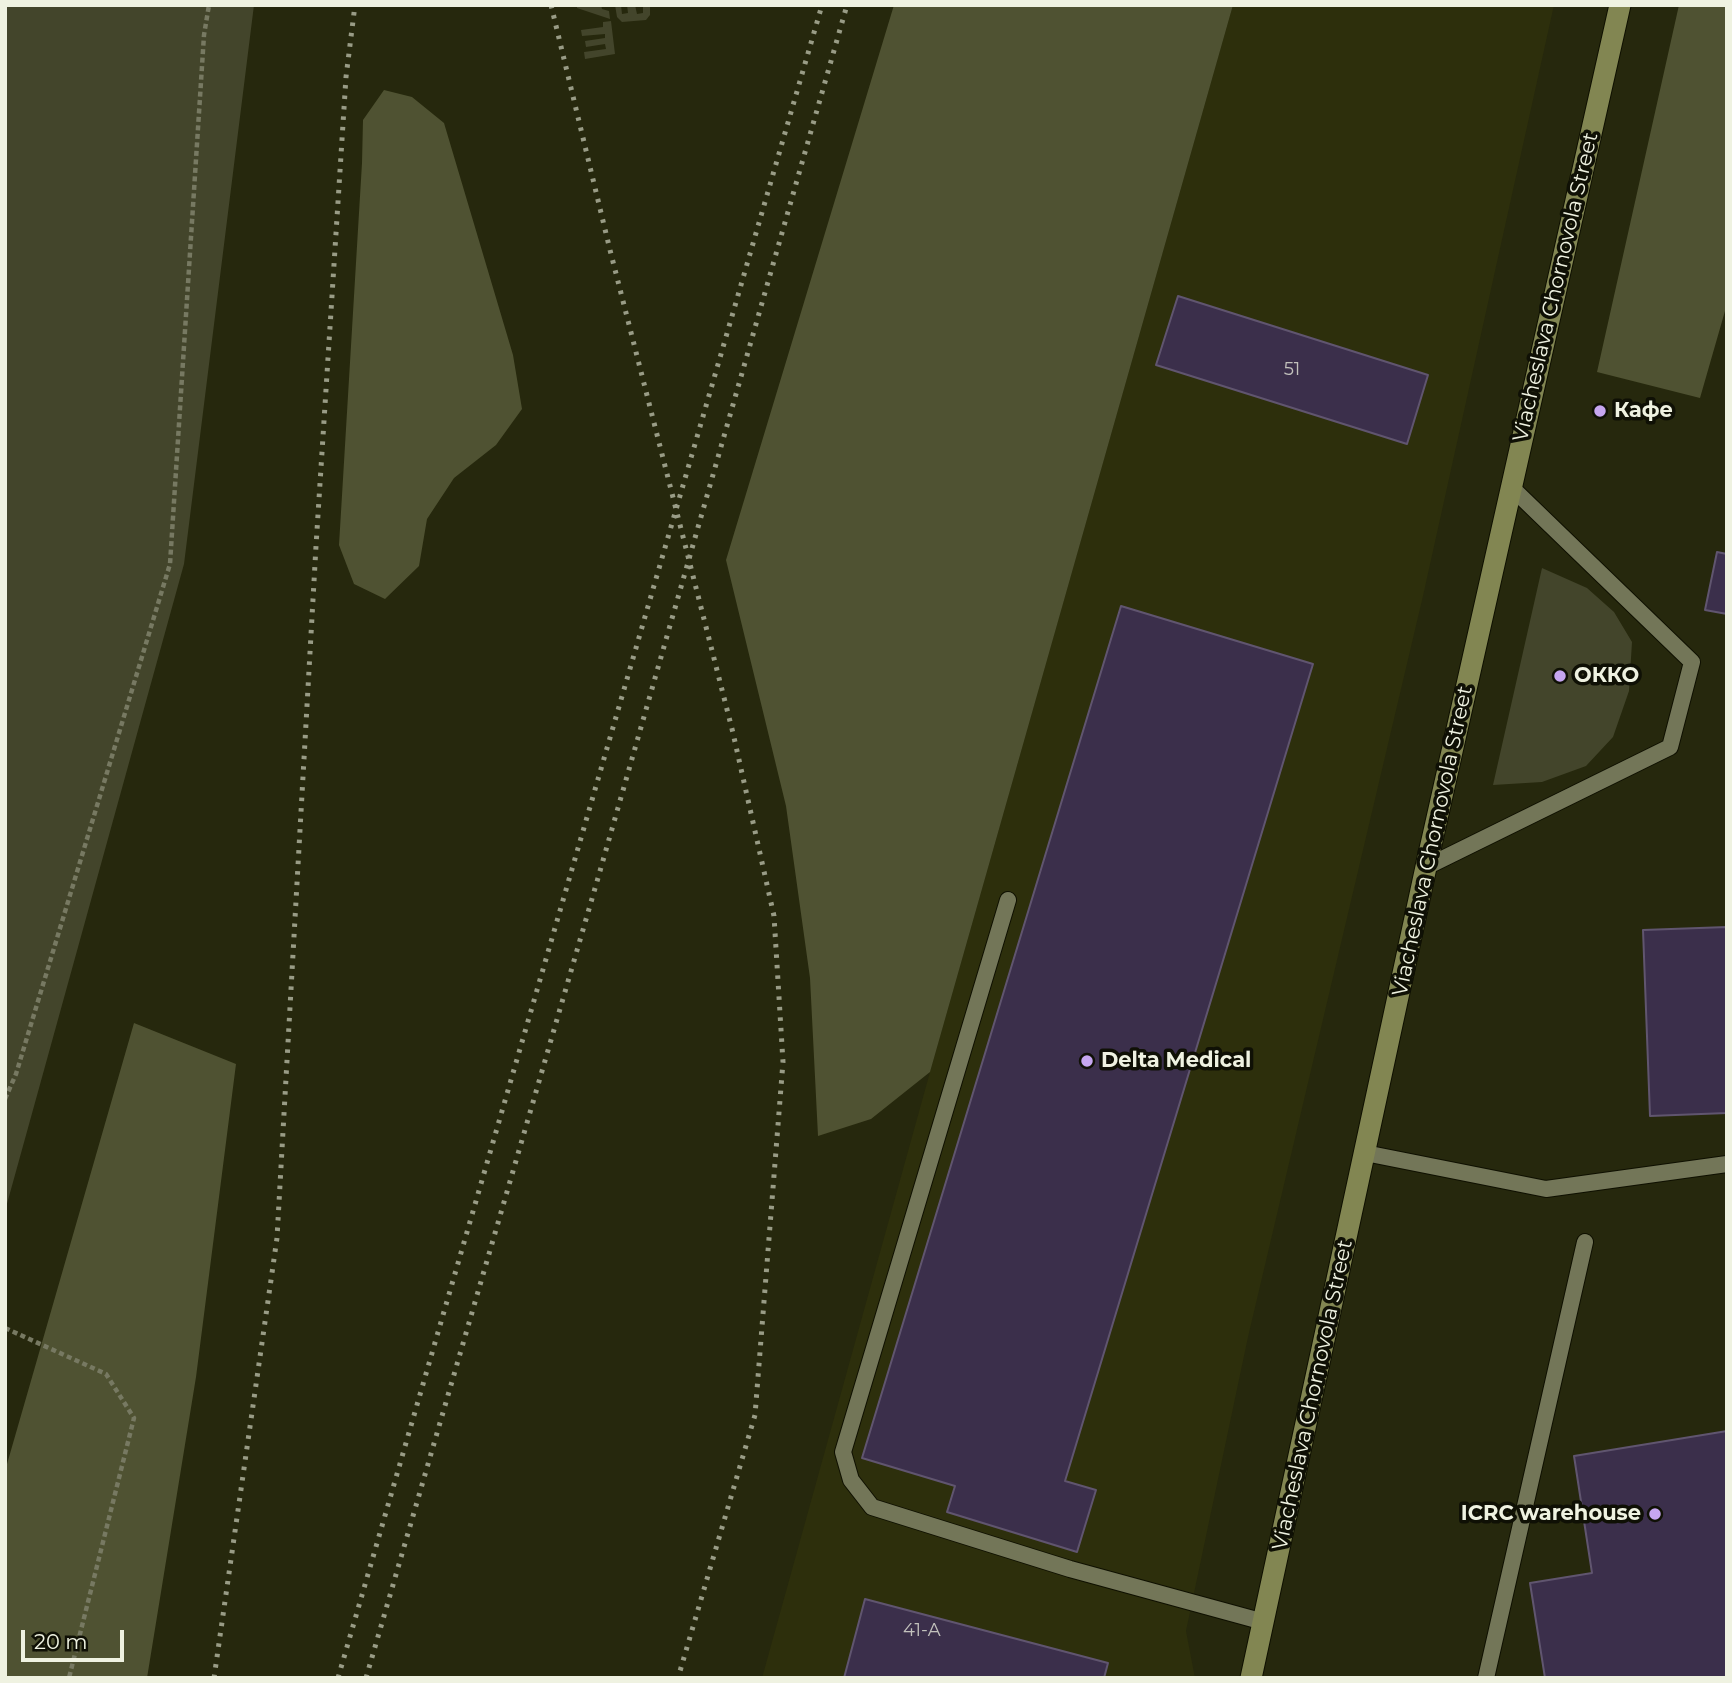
<!DOCTYPE html>
<meta charset="utf-8">
<style>
body{margin:0}
#map{position:relative;width:1732px;height:1683px;overflow:hidden;background:#26280d;font-family:Montserrat,sans-serif}
canvas{display:block}
.frame{position:absolute;inset:0;border:7px solid #eff2e1;pointer-events:none}
.scale{position:absolute;left:21px;top:1630px;width:103px;height:32px;box-sizing:border-box;border:4px solid #eff2e1;border-top:0;padding-left:9px;font-size:21px;line-height:24px;white-space:nowrap;color:#eff2e1;-webkit-text-stroke:5px #0f1005;paint-order:stroke}
</style>
<div id="map">
<canvas width="1732" height="1683"></canvas>
<div class="frame"></div>
<div class="scale">20 m</div>
</div>
<script>
const ctx = document.querySelector('canvas').getContext('2d');
ctx.lineJoin = 'round';
function paint(path, color) {
  ctx.fillStyle = color;
  ctx.fill(path, 'evenodd');
}
function stroke(path, color, width, dash) {
  ctx.strokeStyle = color;
  ctx.lineWidth = width;
  ctx.lineCap = dash ? 'butt' : 'round';
  ctx.setLineDash(dash || []);
  ctx.stroke(path);
}
function label(font, color, halo, rows, align = 'center') {
  ctx.font = font + ' Montserrat,sans-serif';
  ctx.lineWidth = 7;
  ctx.setLineDash([]);
  ctx.textBaseline = 'middle';
  ctx.strokeStyle = halo;
  ctx.fillStyle = color;
  for (const [text, x, y, turn = 0] of rows) {
    ctx.save();
    ctx.translate(x, y);
    ctx.rotate((+turn || 0) * Math.PI / 180);
    ctx.textAlign = isNaN(turn) ? turn : align;
    if (halo) ctx.strokeText(text, 0, 0);
    ctx.fillText(text, 0, 0);
    ctx.restore();
  }
}
const built = new Path2D(`
 M 1233,5 L 1554,5 L 1423,596 L 1248,1337 L 1186,1631 L 1195,1678 L 762,1678 L 930,1072 Z`);
const green = new Path2D(`
 M 5,5 L 254,5 L 184,564 L 5,1211 Z
 M 577,5 L 601,5 L 602,9 L 609,11 L 610,19 L 577,8 Z
 M 615,5 L 621,5 L 622,14 L 628,13 L 627,5 L 635,5 L 637,14 L 643,13 L 643,5 L 650,5 L 650,15 L 646,20 L 622,22 L 617,17 Z
 M 611,21 L 615,54 L 585,59 L 584,52 L 606,49 L 605,44 L 586,47 L 585,41 L 605,38 L 605,34 L 582,36 L 581,30 L 603,27 L 603,22 Z
 M 1542,568 L 1587,588 L 1614,612 L 1632,642 L 1629,691 L 1613,737 L 1586,766 L 1542,782 L 1493,785 Z`);
const forest = new Path2D(`
 M 894,5 L 1233,5 L 930,1072 L 871,1119 L 818,1136 L 810,978 L 786,806 L 726,560 Z
 M 1679,5 L 1727,5 L 1727,304 L 1700,398 L 1597,372 Z
 M 384,90 L 412,97 L 444,123 L 513,355 L 522,409 L 496,445 L 454,478 L 427,519 L 419,566 L 385,599 L 354,584 L 339,545 L 362,163 L 363,120 Z
 M 134,1023 L 236,1064 L 196,1377 L 147,1678 L 5,1678 L 5,1471 Z`);
const building = new Path2D(`
 M 1178,296 L 1428,375 L 1407,444 L 1156,365 Z
 M 1717,552 L 1727,554 L 1727,614 L 1705,610 Z
 M 1121,606 L 1313,664 L 1065,1481 L 1096,1490 L 1077,1552 L 947,1512 L 955,1486 L 862,1458 Z
 M 1727,927 L 1727,1113 L 1650,1116 L 1643,930 Z
 M 1727,1431 L 1727,1678 L 1545,1678 L 1530,1583 L 1592,1573 L 1574,1456 Z
 M 865,1599 L 1108,1663 L 1104,1678 L 844,1678 Z`);
const path = new Path2D(`
 M 5,1099 L 16,1074 L 170,564 L 204,35 L 209,5
 M 5,1328 L 106,1374 L 134,1418 L 69,1678`);
const lane = new Path2D(`
 M 1426,867 L 1670,747 L 1692,662 L 1511,487
 M 1008,900 L 843,1452 L 851,1480 L 872,1507 L 1070,1569 L 1264,1622
 M 1365,1153 L 1546,1189 L 1727,1164
 M 1486,1678 L 1585,1242`);
const secondary = new Path2D(`
 M 1251,1678 L 1426,867 L 1620,5`);
const rail = new Path2D(`
 M 551,5 L 610,250 L 733,733 L 774,916 L 783,1062 L 755,1415 L 678,1678
 M 214,1678 L 277,1238 L 316,546 L 346,77 L 355,5
 M 338,1678 L 822,5
 M 366,1678 L 598,878 L 847,5`);
const markers = [
 [1600,411,7,"#c6a6f0"],
 [1560,676,7,"#c6a6f0"],
 [1087,1061,7,"#c6a6f0"],
 [1655,1514,7,"#c6a6f0"]
];
const numberNames = [
 ["51",1292,370],
 ["41-А",922,1631]
];
const streetNames = [
 ["Viacheslava Chornovola Street",1556,287,-77],
 ["Viacheslava Chornovola Street",1433,841,-78],
 ["Viacheslava Chornovola Street",1313,1395,-78]
];
const poiNames = [
 ["Кафе",1614,411],
 ["ОККО",1574,676],
 ["Delta Medical",1101,1061],
 ["ICRC warehouse",1641,1514,"right"]
];
paint(built, '#2d2f0c');
paint(green, '#43452b');
paint(forest, '#4f5232');
paint(building, '#3b2f4b');
stroke(building, '#60556f', 2);
stroke(lane, '#0f1000', 18);
stroke(secondary, '#0f1000', 23);
stroke(path, '#777962', 4.5, [5, 3.5]);
stroke(lane, '#737658', 16);
stroke(secondary, '#828652', 21);
stroke(rail, '#999c86', 5, [3.5, 7]);
for (const [x, y, r, color] of markers) {
  const dot = new Path2D();
  dot.arc(x, y, r, 0, 2 * Math.PI);
  ctx.fillStyle = color;
  ctx.fill(dot);
  stroke(dot, '#0f1005', 2.5);
}
label('18px', '#c2c1bc', null, numberNames);
label('21px', '#eff2e1', '#0f1005', streetNames);
label('bold 21px', '#eff2e1', '#0f1005', poiNames, 'left');
</script>
